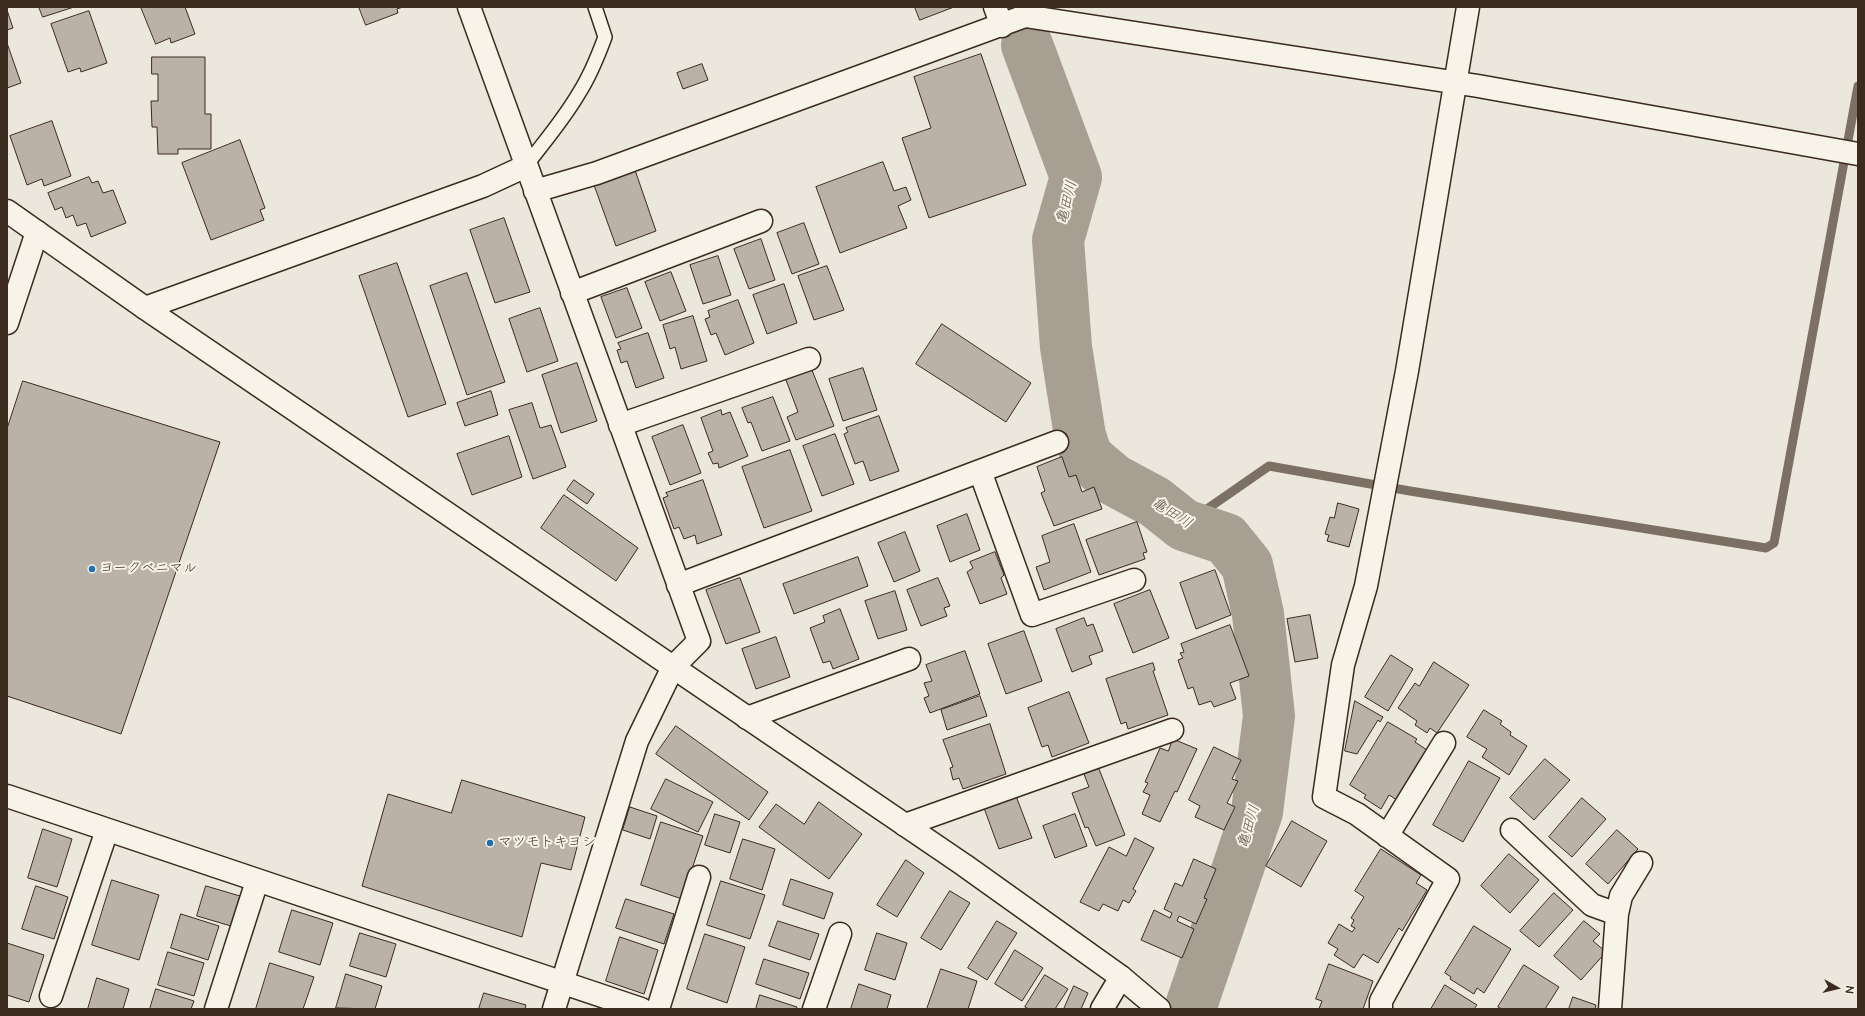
<!DOCTYPE html>
<meta charset="utf-8">
<style>
body{margin:0}
#map{position:relative;width:1865px;height:1016px;overflow:hidden;background:#ece7dc;font-family:"Architects Daughter",sans-serif}
canvas{display:block}
.frame{position:absolute;inset:0;border:8px solid #3b2a1e;pointer-events:none}
.north{position:absolute;left:1817px;top:968px;width:40px;height:40px;-webkit-text-stroke:3px #f7f3e8;paint-order:stroke;rotate:98deg;font-size:11px;font-weight:700;line-height:16px;text-align:center;color:#3b2a1e}
.north::after{content:'';display:block;margin:auto;width:14px;height:18px;background:#3b2a1e;clip-path:polygon(50% 0,100% 100%,50% 72%,0 100%)}
</style>
<div id="map">
<canvas width="1865" height="1016"></canvas>
<div class="frame"></div>
<div class="north">N</div>
</div>
<script>
const ctx = document.querySelector('canvas').getContext('2d');
ctx.lineJoin = 'round';
function stroke(path, color, width, dash) {
  ctx.strokeStyle = color;
  ctx.lineWidth = width;
  ctx.lineCap = dash ? 'butt' : 'round';
  ctx.setLineDash(dash || []);
  ctx.stroke(path);
}
function paint(path, color) {
  ctx.fillStyle = color;
  ctx.fill(path, 'evenodd');
}
function label(font, color, halo, rows, align = 'center') {
  ctx.font = font + ' "Architects Daughter","Klee One",sans-serif';
  ctx.lineWidth = 4;
  ctx.setLineDash([]);
  ctx.textBaseline = 'middle';
  ctx.strokeStyle = halo;
  ctx.fillStyle = color;
  for (const [text, x, y, turn = 0] of rows) {
    ctx.save();
    ctx.translate(x, y);
    ctx.rotate((+turn || 0) * Math.PI / 180);
    ctx.textAlign = isNaN(turn) ? turn : align;
    if (halo) ctx.strokeText(text, 0, 0);
    ctx.fillText(text, 0, 0);
    ctx.restore();
  }
}
const stream = new Path2D(`
 M 1184,525 L 1269,466 L 1410,491 L 1766,548 L 1774,543 L 1858,86`);
const river = new Path2D(`
 M 1027,45 L 1076,177 L 1058,240 L 1066,347 L 1080,436 L 1087,457 L 1114,480 L 1155,502 L 1184,525 L 1226,539 L 1247,565 L 1258,614 L 1269,716 L 1257,812 L 1190,1009`);
const building = new Path2D(`
 M 39,7 L 74,7 L 43,17 Z
 M 141,7 L 185,7 L 195,34 L 171,43 L 170,38 L 156,44 Z
 M 359,7 L 403,7 L 397,9 L 398,13 L 366,25 Z
 M 915,7 L 954,7 L 920,20 Z
 M 7,10 L 13,28 L 7,30 Z
 M 89,11 L 107,63 L 81,72 L 80,68 L 68,72 L 51,24 Z
 M 7,43 L 21,83 L 7,88 Z
 M 981,54 L 1026,185 L 929,218 L 902,138 L 931,128 L 914,77 Z
 M 152,57 L 205,57 L 205,114 L 211,114 L 211,149 L 178,149 L 178,154 L 158,154 L 157,127 L 152,127 L 151,101 L 158,101 L 158,74 L 152,74 Z
 M 702,64 L 708,80 L 683,89 L 677,73 Z
 M 52,121 L 71,176 L 44,186 L 42,179 L 27,185 L 10,136 Z
 M 240,140 L 265,208 L 260,210 L 264,220 L 211,240 L 182,163 Z
 M 883,162 L 894,191 L 906,187 L 911,200 L 898,206 L 907,228 L 840,253 L 816,187 Z
 M 635,170 L 656,231 L 616,246 L 594,185 Z
 M 89,177 L 92,183 L 98,181 L 103,193 L 113,190 L 126,223 L 91,237 L 86,223 L 77,226 L 73,215 L 66,218 L 62,207 L 55,210 L 48,193 Z
 M 504,218 L 530,292 L 495,303 L 470,230 Z
 M 804,223 L 819,264 L 792,274 L 777,233 Z
 M 761,239 L 775,280 L 749,289 L 734,249 Z
 M 718,256 L 731,295 L 703,304 L 690,265 Z
 M 397,263 L 446,404 L 408,417 L 359,276 Z
 M 827,266 L 844,310 L 814,320 L 798,276 Z
 M 671,272 L 686,311 L 660,321 L 645,282 Z
 M 467,273 L 505,382 L 467,395 L 430,286 Z
 M 784,284 L 797,323 L 767,334 L 753,295 Z
 M 627,288 L 642,328 L 616,338 L 601,297 Z
 M 738,300 L 754,343 L 725,355 L 716,333 L 711,335 L 705,319 L 710,317 L 708,311 Z
 M 540,308 L 558,361 L 527,372 L 509,319 Z
 M 693,316 L 707,361 L 681,369 L 675,347 L 670,349 L 663,325 Z
 M 942,324 L 1031,383 L 1006,422 L 916,364 Z
 M 648,333 L 664,378 L 636,388 L 627,361 L 621,363 L 617,350 L 621,349 L 618,343 Z
 M 577,363 L 597,421 L 561,433 L 542,375 Z
 M 863,368 L 877,410 L 843,421 L 829,379 Z
 M 812,370 L 834,426 L 796,440 L 787,417 L 798,412 L 786,380 Z
 M 23,381 L 220,442 L 121,734 L 7,696 L 7,429 Z
 M 491,391 L 498,415 L 465,426 L 457,403 Z
 M 773,397 L 790,441 L 762,451 L 751,422 L 748,423 L 742,408 Z
 M 532,403 L 540,428 L 551,425 L 566,467 L 533,479 L 509,410 Z
 M 721,410 L 722,415 L 730,412 L 748,456 L 719,468 L 718,463 L 713,464 L 708,453 L 713,451 L 701,418 Z
 M 879,416 L 899,471 L 870,481 L 863,461 L 855,464 L 844,434 L 848,432 L 846,428 Z
 M 683,425 L 701,473 L 670,485 L 652,437 Z
 M 835,434 L 854,484 L 822,496 L 803,446 Z
 M 509,436 L 522,477 L 472,495 L 457,454 Z
 M 790,450 L 812,511 L 764,528 L 742,467 Z
 M 1062,457 L 1069,477 L 1076,475 L 1082,492 L 1094,487 L 1102,509 L 1054,526 L 1041,493 L 1045,491 L 1037,467 Z
 M 574,480 L 594,494 L 587,504 L 567,490 Z
 M 703,480 L 722,535 L 697,544 L 695,535 L 684,539 L 679,527 L 674,529 L 663,498 L 668,496 L 666,493 Z
 M 564,495 L 638,548 L 616,581 L 541,528 Z
 M 1338,503 L 1359,509 L 1349,547 L 1327,541 L 1329,535 L 1325,534 L 1330,517 L 1334,518 Z
 M 967,514 L 980,550 L 950,562 L 937,526 Z
 M 1137,522 L 1147,552 L 1143,553 L 1145,559 L 1099,575 L 1086,540 Z
 M 1074,524 L 1091,572 L 1044,590 L 1036,567 L 1050,562 L 1042,536 Z
 M 905,532 L 920,571 L 894,582 L 878,543 Z
 M 995,552 L 1004,575 L 1001,578 L 1007,594 L 980,604 L 967,572 L 973,568 L 970,562 Z
 M 858,557 L 868,586 L 794,614 L 783,584 Z
 M 1215,570 L 1231,615 L 1196,629 L 1180,583 Z
 M 740,578 L 760,632 L 726,644 L 706,590 Z
 M 938,578 L 950,606 L 944,608 L 947,616 L 921,626 L 907,590 Z
 M 1150,590 L 1169,638 L 1133,653 L 1114,604 Z
 M 895,591 L 907,630 L 878,639 L 865,601 Z
 M 840,609 L 859,659 L 833,669 L 830,661 L 823,663 L 810,628 L 825,622 L 823,616 Z
 M 1310,615 L 1318,658 L 1295,662 L 1287,619 Z
 M 1084,618 L 1087,626 L 1093,624 L 1103,651 L 1089,656 L 1092,664 L 1072,672 L 1056,629 Z
 M 1230,625 L 1249,676 L 1230,683 L 1236,699 L 1214,707 L 1211,701 L 1199,705 L 1193,687 L 1188,689 L 1178,660 L 1183,658 L 1180,653 L 1184,652 L 1181,644 Z
 M 1024,631 L 1042,681 L 1006,694 L 988,644 Z
 M 776,637 L 790,677 L 756,689 L 742,649 Z
 M 965,651 L 980,694 L 930,713 L 924,698 L 929,696 L 924,683 L 932,681 L 926,665 Z
 M 1391,655 L 1413,669 L 1388,711 L 1365,697 Z
 M 1434,662 L 1469,685 L 1437,733 L 1430,728 L 1427,733 L 1415,725 L 1417,721 L 1398,708 L 1415,683 L 1419,686 Z
 M 1153,663 L 1155,670 L 1153,671 L 1168,715 L 1128,729 L 1126,722 L 1121,724 L 1106,679 Z
 M 1069,692 L 1089,743 L 1052,757 L 1048,745 L 1042,747 L 1028,708 Z
 M 980,696 L 987,716 L 947,730 L 941,710 Z
 M 1355,701 L 1383,717 L 1380,722 L 1378,720 L 1357,754 L 1345,751 Z
 M 1484,710 L 1502,721 L 1500,724 L 1511,732 L 1510,735 L 1527,746 L 1509,775 L 1482,757 L 1487,749 L 1467,737 Z
 M 1388,722 L 1417,739 L 1415,742 L 1427,750 L 1397,800 L 1389,795 L 1381,809 L 1364,798 L 1366,795 L 1350,785 Z
 M 990,724 L 1006,774 L 963,789 L 959,778 L 953,780 L 950,768 L 953,767 L 943,740 Z
 M 676,726 L 768,792 L 749,820 L 656,754 Z
 M 1173,739 L 1197,749 L 1177,792 L 1175,791 L 1160,822 L 1142,814 L 1150,795 L 1143,792 L 1148,783 L 1145,782 L 1160,748 L 1168,751 Z
 M 1214,747 L 1241,760 L 1232,779 L 1238,781 L 1227,803 L 1235,807 L 1224,830 L 1195,817 L 1200,806 L 1189,800 Z
 M 1545,759 L 1570,780 L 1534,820 L 1510,798 Z
 M 1469,761 L 1500,778 L 1463,842 L 1433,825 Z
 M 1099,769 L 1125,835 L 1096,846 L 1088,827 L 1085,828 L 1072,793 L 1089,787 L 1084,774 Z
 M 666,779 L 713,802 L 698,832 L 651,809 Z
 M 462,780 L 585,817 L 571,870 L 541,863 L 522,937 L 362,886 L 388,794 L 451,813 Z
 M 1016,796 L 1032,838 L 999,849 L 984,808 Z
 M 1582,798 L 1606,819 L 1572,857 L 1549,837 Z
 M 819,802 L 862,834 L 829,879 L 759,827 L 776,804 L 804,824 Z
 M 630,807 L 657,816 L 650,839 L 623,830 Z
 M 715,814 L 740,822 L 730,853 L 705,845 Z
 M 1075,814 L 1087,846 L 1055,858 L 1043,826 Z
 M 1292,821 L 1327,841 L 1301,887 L 1266,866 Z
 M 661,822 L 703,836 L 682,899 L 641,885 Z
 M 43,829 L 72,839 L 57,887 L 28,878 Z
 M 1617,830 L 1638,849 L 1608,884 L 1586,864 Z
 M 1135,838 L 1154,848 L 1133,889 L 1136,891 L 1129,903 L 1123,900 L 1118,911 L 1103,904 L 1099,911 L 1080,902 L 1109,847 L 1126,856 Z
 M 743,839 L 775,849 L 762,890 L 730,879 Z
 M 1381,849 L 1421,875 L 1416,883 L 1427,890 L 1402,931 L 1399,928 L 1378,963 L 1363,954 L 1354,968 L 1334,955 L 1338,949 L 1328,943 L 1339,924 L 1352,932 L 1355,928 L 1351,926 L 1354,920 L 1351,918 L 1364,897 L 1355,891 Z
 M 1509,854 L 1539,880 L 1510,913 L 1481,886 Z
 M 1194,859 L 1216,869 L 1204,898 L 1207,899 L 1196,924 L 1179,916 L 1177,921 L 1194,929 L 1182,958 L 1141,940 L 1154,910 L 1170,918 L 1172,913 L 1164,909 L 1175,883 L 1182,886 Z
 M 906,860 L 924,873 L 897,917 L 877,905 Z
 M 791,879 L 833,893 L 824,919 L 783,905 Z
 M 112,880 L 159,895 L 139,960 L 92,945 Z
 M 721,881 L 765,895 L 750,939 L 707,925 Z
 M 36,886 L 68,897 L 54,939 L 22,929 Z
 M 206,886 L 240,896 L 231,926 L 197,916 Z
 M 950,891 L 970,903 L 941,950 L 921,938 Z
 M 1554,893 L 1573,910 L 1539,947 L 1520,931 Z
 M 626,899 L 674,914 L 664,944 L 616,928 Z
 M 292,910 L 333,923 L 320,965 L 279,952 Z
 M 181,914 L 219,926 L 208,960 L 171,948 Z
 M 778,921 L 819,934 L 810,960 L 769,946 Z
 M 997,921 L 1017,933 L 987,980 L 968,968 Z
 M 1584,921 L 1600,934 L 1593,941 L 1606,952 L 1581,980 L 1554,956 Z
 M 1474,926 L 1511,949 L 1484,993 L 1477,988 L 1474,994 L 1450,979 L 1451,977 L 1445,973 Z
 M 360,933 L 396,944 L 386,977 L 350,966 Z
 M 877,933 L 907,943 L 895,980 L 865,970 Z
 M 705,934 L 745,947 L 727,1003 L 687,989 Z
 M 620,937 L 658,950 L 644,994 L 606,981 Z
 M 7,943 L 44,955 L 29,1002 L 7,995 Z
 M 1015,950 L 1043,968 L 1022,1001 L 995,984 Z
 M 168,952 L 204,963 L 194,996 L 158,985 Z
 M 764,959 L 809,973 L 800,999 L 756,984 Z
 M 270,963 L 314,977 L 303,1009 L 256,1009 Z
 M 1329,964 L 1373,981 L 1363,1009 L 1319,1009 L 1322,1001 L 1316,999 Z
 M 1524,965 L 1559,987 L 1545,1009 L 1502,1009 L 1498,1007 Z
 M 941,969 L 977,981 L 968,1009 L 927,1009 Z
 M 346,974 L 382,986 L 375,1009 L 336,1008 Z
 M 1045,975 L 1068,989 L 1055,1009 L 1029,1009 L 1025,1007 Z
 M 97,978 L 129,989 L 123,1009 L 88,1009 Z
 M 859,984 L 891,995 L 887,1009 L 851,1009 Z
 M 1445,985 L 1477,1005 L 1474,1009 L 1431,1009 Z
 M 1074,986 L 1088,993 L 1081,1009 L 1064,1009 Z
 M 156,989 L 194,1001 L 191,1009 L 150,1009 Z
 M 484,993 L 526,1005 L 525,1009 L 479,1009 Z
 M 760,995 L 797,1007 L 796,1009 L 756,1009 Z
 M 1573,997 L 1596,1005 L 1595,1009 L 1569,1009 Z`);
const lane = new Path2D(`
 M 526,166 C 544,142 564,119 579,93 C 590,76 598,56 605,37 L 595,7`);
const street = new Path2D(`
 M 469,7 L 699,641 L 673,667 L 637,741 L 554,1009
 M 995,7 L 1002,26
 M 535,191 L 597,173 L 1025,16 L 1478,86 L 1858,154
 M 572,293 L 761,221
 M 145,308 L 483,186 L 526,166
 M 7,323 L 37,232
 M 620,425 L 809,359
 M 980,471 L 1032,615 L 1134,580
 M 678,585 L 1057,442
 M 747,718 L 909,659
 M 7,796 L 641,1009
 M 905,825 L 1172,730
 M 1512,830 L 1592,905 L 1617,914
 M 1387,836 L 1444,743
 M 51,996 L 107,830
 M 216,1009 L 257,881
 M 658,1009 L 699,877
 M 814,1009 L 840,934
 M 1102,1009 L 1121,977
 M 1381,1009 L 1381,1001 L 1448,879 L 1357,814 L 1324,797 L 1343,665 L 1366,586 L 1407,371 L 1468,7
 M 1610,1009 L 1617,914 L 1621,896 L 1641,863`);
const secondary = new Path2D(`
 M 7,211 L 145,308 L 964,865 L 1121,977 L 1159,1009`);
const markers = [
 [92,569,4,"#1f6fb2"],
 [490,843,4,"#1f6fb2"]
];
const poiNames = [
 ["ヨークベニマル",100,569],
 ["マツモトキヨシ",498,843]
];
const waterNames = [
 ["亀田川",1068,203,-76],
 ["亀田川",1171,514,32],
 ["亀田川",1250,827,-74]
];
stroke(stream, '#7c7064', 9);
stroke(river, '#a89f93', 52);
paint(building, '#bab2a7');
stroke(building, '#3b2a1e', 1);
stroke(lane, '#3b2a1e', 16);
stroke(street, '#3b2a1e', 25);
stroke(secondary, '#3b2a1e', 25);
stroke(lane, '#f7f3e8', 13);
stroke(street, '#f7f3e8', 22);
stroke(secondary, '#f7f3e8', 22);
for (const [x, y, r, color] of markers) {
  const dot = new Path2D();
  dot.arc(x, y, r, 0, 2 * Math.PI);
  ctx.fillStyle = color;
  ctx.fill(dot);
  stroke(dot, '#f7f3e8', 1.5);
}
label('14px', '#3b2a1e', '#f7f3e8', poiNames, 'left');
label('italic 15px', '#615347', '#f7f3e8', waterNames);
</script>
